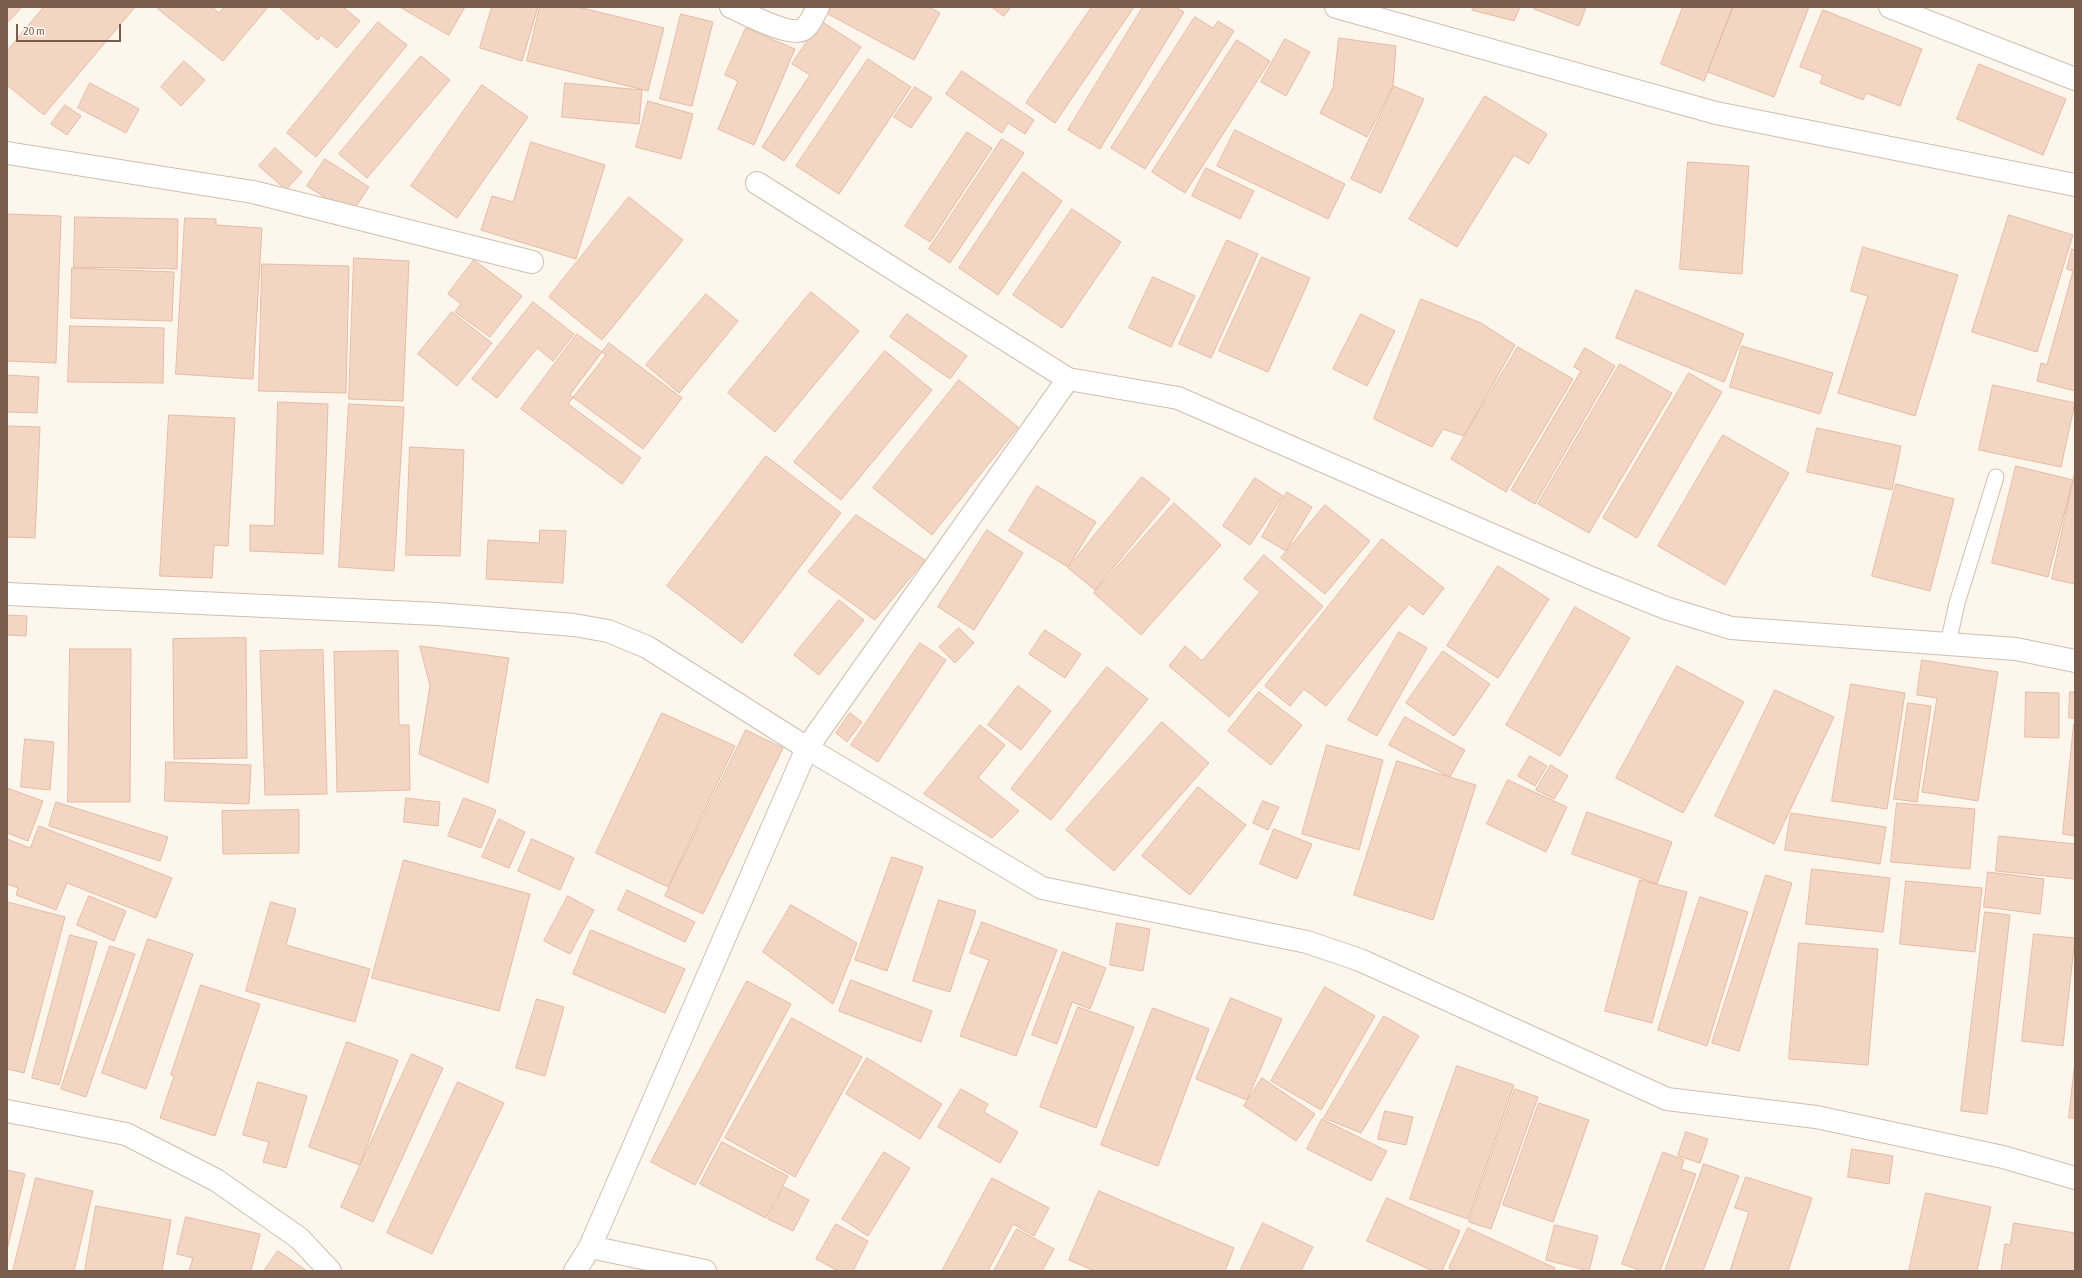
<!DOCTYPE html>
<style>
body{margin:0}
#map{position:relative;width:2082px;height:1278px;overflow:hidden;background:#fdf6ec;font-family:"Asap Condensed",sans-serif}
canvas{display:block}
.frame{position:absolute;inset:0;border:8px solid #7a5c4d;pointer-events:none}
.scale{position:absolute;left:16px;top:24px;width:105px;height:18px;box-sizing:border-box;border:2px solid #7a5c4d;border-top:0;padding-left:5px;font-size:12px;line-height:14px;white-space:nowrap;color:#7a5c4d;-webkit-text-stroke:3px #fffaf3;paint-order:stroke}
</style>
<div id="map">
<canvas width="2082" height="1278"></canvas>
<div class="frame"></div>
<div class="scale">20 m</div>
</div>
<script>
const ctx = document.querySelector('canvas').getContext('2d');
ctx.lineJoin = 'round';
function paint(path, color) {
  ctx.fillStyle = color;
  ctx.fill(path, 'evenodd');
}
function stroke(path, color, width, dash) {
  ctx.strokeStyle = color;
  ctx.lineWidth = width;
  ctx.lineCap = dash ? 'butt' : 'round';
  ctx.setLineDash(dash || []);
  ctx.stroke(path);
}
const building = new Path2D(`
 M 7,7 L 22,7 L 7,23 Z
 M 44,7 L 135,7 L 44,115 L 7,85 L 7,51 Z
 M 160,7 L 212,7 L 219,13 L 224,7 L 268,7 L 223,61 L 158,9 Z
 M 279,7 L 343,7 L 360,21 L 337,48 L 321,35 L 318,40 Z
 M 400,7 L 465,7 L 449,35 Z
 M 492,7 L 538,7 L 522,61 L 480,48 Z
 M 540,7 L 578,7 L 664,28 L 648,91 L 527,61 Z
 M 832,7 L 929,7 L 940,13 L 914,60 L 828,14 Z
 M 992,7 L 1011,7 L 1004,16 Z
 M 1092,7 L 1134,7 L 1055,123 L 1026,103 Z
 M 1143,7 L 1175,7 L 1184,12 L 1100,149 L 1068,130 Z
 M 1474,7 L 1520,7 L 1514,21 L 1472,10 Z
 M 1535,7 L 1586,7 L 1579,26 L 1534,9 Z
 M 1683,7 L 1733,7 L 1704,81 L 1661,64 Z
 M 1733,7 L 1809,7 L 1774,97 L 1708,72 Z
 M 1823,10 L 1922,49 L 1900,106 L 1866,93 L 1863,100 L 1820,83 L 1823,75 L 1800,67 Z
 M 681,14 L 713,22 L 692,106 L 660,99 Z
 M 1195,17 L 1213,28 L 1218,21 L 1234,31 L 1145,169 L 1111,148 Z
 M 821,21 L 861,47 L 784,161 L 762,147 L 810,75 L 792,64 Z
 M 378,22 L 407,45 L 316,157 L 287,133 Z
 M 746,28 L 795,49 L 754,145 L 718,129 L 738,81 L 725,75 Z
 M 1339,38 L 1396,46 L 1393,86 L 1367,137 L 1320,113 L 1333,88 Z
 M 1285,39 L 1310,52 L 1286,96 L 1261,82 Z
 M 1237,40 L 1270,61 L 1185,193 L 1152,172 Z
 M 421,56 L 450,80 L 367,178 L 339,154 Z
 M 868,59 L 911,87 L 839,194 L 796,166 Z
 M 184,61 L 205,80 L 181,106 L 161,87 Z
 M 1979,64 L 2066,99 L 2043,155 L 1957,119 Z
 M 962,71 L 1034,120 L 1025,134 L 1008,123 L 1002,133 L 946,94 Z
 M 90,83 L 139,109 L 126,133 L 78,108 Z
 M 565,83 L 642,90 L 639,124 L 562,117 Z
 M 482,85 L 528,117 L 457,218 L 411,186 Z
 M 1394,86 L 1424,99 L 1381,193 L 1351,179 Z
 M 915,87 L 932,98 L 911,128 L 894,117 Z
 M 1485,96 L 1547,134 L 1529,164 L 1514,155 L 1457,247 L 1409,219 Z
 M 648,101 L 693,114 L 681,159 L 636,147 Z
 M 65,105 L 81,116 L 67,135 L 51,124 Z
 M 1235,130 L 1345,184 L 1328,219 L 1217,166 Z
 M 967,132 L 992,148 L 930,242 L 905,226 Z
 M 1002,139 L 1024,153 L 950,263 L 929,249 Z
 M 531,142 L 605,165 L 576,259 L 481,230 L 492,196 L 513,202 Z
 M 275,148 L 302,172 L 286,190 L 259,166 Z
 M 325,159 L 369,187 L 351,214 L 307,186 Z
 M 1688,162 L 1749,166 L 1742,274 L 1680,269 Z
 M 1206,168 L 1254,191 L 1240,219 L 1192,196 Z
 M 1023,172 L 1062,201 L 998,295 L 959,268 Z
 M 629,197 L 683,240 L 602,340 L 549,297 Z
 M 1072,209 L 1121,242 L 1062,328 L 1013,295 Z
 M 7,214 L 61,216 L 56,363 L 7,361 Z
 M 2009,215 L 2073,235 L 2037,352 L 1972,332 Z
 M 75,217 L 178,219 L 177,269 L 74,267 Z
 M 185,218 L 216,219 L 216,225 L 262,228 L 253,379 L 176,374 Z
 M 1227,240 L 1258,254 L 1211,358 L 1179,344 Z
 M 1863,247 L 1958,275 L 1915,416 L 1838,393 L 1868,296 L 1851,291 Z
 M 2072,249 L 2075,250 L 2075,391 L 2037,381 L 2041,363 L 2047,365 L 2073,271 L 2067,269 Z
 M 1262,257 L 1310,278 L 1268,372 L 1219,351 Z
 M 354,258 L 409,261 L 403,401 L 349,399 Z
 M 474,260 L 522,296 L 490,337 L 455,312 L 461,304 L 448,294 Z
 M 262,264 L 349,266 L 346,393 L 259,391 Z
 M 72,268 L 174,272 L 172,321 L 71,318 Z
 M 1153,277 L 1195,296 L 1171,347 L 1129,328 Z
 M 1636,290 L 1744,334 L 1724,382 L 1616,338 Z
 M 811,292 L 859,331 L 775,432 L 728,393 Z
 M 706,294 L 738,321 L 679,393 L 646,365 Z
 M 1421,299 L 1481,323 L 1515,345 L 1464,436 L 1443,429 L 1432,447 L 1374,419 Z
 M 533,302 L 574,334 L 553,361 L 537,348 L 497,398 L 472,379 Z
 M 452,312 L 492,343 L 457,386 L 418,354 Z
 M 907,314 L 967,356 L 950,379 L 890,337 Z
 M 1361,314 L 1395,331 L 1367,386 L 1333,369 Z
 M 70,326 L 164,328 L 163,383 L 68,382 Z
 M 577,334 L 606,355 L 568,404 L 641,458 L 622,484 L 521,409 Z
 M 609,343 L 682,398 L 643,449 L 570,395 Z
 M 1742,346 L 1833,373 L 1820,414 L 1730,387 Z
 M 1518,347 L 1573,379 L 1506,492 L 1451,459 Z
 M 1585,348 L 1615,366 L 1535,504 L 1511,490 L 1581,371 L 1574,367 Z
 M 885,351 L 932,390 L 841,500 L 794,462 Z
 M 1620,364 L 1672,393 L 1589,533 L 1538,504 Z
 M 1689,373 L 1722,392 L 1637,538 L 1603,518 Z
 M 7,375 L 39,377 L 37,413 L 7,412 Z
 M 959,380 L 1018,427 L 932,535 L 873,488 Z
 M 1993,385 L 2075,403 L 2061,467 L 1979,450 Z
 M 278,402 L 328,404 L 323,554 L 250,551 L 250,525 L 274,526 Z
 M 349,404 L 404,407 L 394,571 L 339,567 Z
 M 169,415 L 235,418 L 228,546 L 214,545 L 212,578 L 160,576 Z
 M 7,426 L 40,427 L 35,538 L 7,537 Z
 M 1817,428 L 1901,446 L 1892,490 L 1807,472 Z
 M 1723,435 L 1789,473 L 1725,585 L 1658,546 Z
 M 410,447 L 464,450 L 460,556 L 406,555 Z
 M 766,456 L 841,513 L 742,643 L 667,586 Z
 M 2016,466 L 2073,480 L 2048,577 L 1992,563 Z
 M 2075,471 L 2075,584 L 2052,579 Z
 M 1142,477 L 1170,499 L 1095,590 L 1068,568 Z
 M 1255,478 L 1283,496 L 1250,545 L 1223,526 Z
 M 1896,484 L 1954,499 L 1930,591 L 1872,576 Z
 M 1037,486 L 1096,522 L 1068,567 L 1009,531 Z
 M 1287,492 L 1312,507 L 1286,551 L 1262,537 Z
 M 1174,503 L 1221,545 L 1141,635 L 1094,593 Z
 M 1325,505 L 1370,541 L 1325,594 L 1281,558 Z
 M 856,515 L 925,560 L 875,620 L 808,572 Z
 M 540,530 L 566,531 L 563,583 L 486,579 L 488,540 L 539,543 Z
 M 987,530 L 1023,553 L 974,630 L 938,607 Z
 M 1382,539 L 1444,588 L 1423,615 L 1409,604 L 1326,706 L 1304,689 L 1290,706 L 1265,686 Z
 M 1264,555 L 1323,606 L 1229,717 L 1169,666 L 1185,646 L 1202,661 L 1260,592 L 1244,579 Z
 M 1498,566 L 1549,599 L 1498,678 L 1447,646 Z
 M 839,600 L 864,620 L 819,675 L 794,655 Z
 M 1575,607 L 1630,638 L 1560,756 L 1506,725 Z
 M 7,615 L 27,616 L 26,636 L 7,635 Z
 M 959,628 L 974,643 L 955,663 L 939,647 Z
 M 1045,630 L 1081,654 L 1065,678 L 1029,654 Z
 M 1399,632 L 1427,648 L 1377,736 L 1348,720 Z
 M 246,638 L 247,758 L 174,759 L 173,639 Z
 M 920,643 L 946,660 L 878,762 L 851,745 Z
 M 420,646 L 509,658 L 488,783 L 419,754 L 430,686 Z
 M 70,649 L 131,649 L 130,802 L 68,802 Z
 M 323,650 L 327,794 L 265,795 L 260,651 Z
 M 398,651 L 399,725 L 409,725 L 410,790 L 337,792 L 334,652 Z
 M 1443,651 L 1490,684 L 1454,736 L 1406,703 Z
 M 1922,660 L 1998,672 L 1978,801 L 1922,792 L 1937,698 L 1917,695 Z
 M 1677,666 L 1744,702 L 1683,813 L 1616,778 Z
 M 1107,667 L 1148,699 L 1051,820 L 1011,789 Z
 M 1851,684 L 1905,693 L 1887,809 L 1832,801 Z
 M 1018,686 L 1051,711 L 1021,750 L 988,725 Z
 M 1775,690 L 1834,717 L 1774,844 L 1715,816 Z
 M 1259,692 L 1302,725 L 1271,765 L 1228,731 Z
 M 2026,692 L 2059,693 L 2059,738 L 2025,737 Z
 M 2070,692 L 2075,692 L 2075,718 L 2069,718 Z
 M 1908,703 L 1931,706 L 1917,802 L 1894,799 Z
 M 662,713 L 735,746 L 668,887 L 596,853 Z
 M 850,713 L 862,722 L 847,742 L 836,733 Z
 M 1405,717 L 1465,750 L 1450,777 L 1389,745 Z
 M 1162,722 L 1209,763 L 1114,871 L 1066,830 Z
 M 2074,724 L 2075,724 L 2075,836 L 2063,834 Z
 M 980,725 L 1005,745 L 978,778 L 1019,811 L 992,838 L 924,794 Z
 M 746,730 L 783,748 L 703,914 L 665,896 Z
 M 25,739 L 54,742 L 50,790 L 21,787 Z
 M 1327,745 L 1383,760 L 1359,850 L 1302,834 Z
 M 1530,756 L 1547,766 L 1535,786 L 1518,776 Z
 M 1397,761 L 1476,785 L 1433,920 L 1354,895 Z
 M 166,762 L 251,765 L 249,804 L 165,801 Z
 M 1551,765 L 1568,776 L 1554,799 L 1536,790 Z
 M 1508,780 L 1567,807 L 1546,852 L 1487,824 Z
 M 1198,787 L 1246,825 L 1190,895 L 1142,856 Z
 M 7,788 L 43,801 L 28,841 L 7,833 Z
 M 406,798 L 440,802 L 438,826 L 404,822 Z
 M 464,798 L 496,810 L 481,848 L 448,836 Z
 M 1263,801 L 1279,807 L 1268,830 L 1253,823 Z
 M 56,802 L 168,837 L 160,861 L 49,826 Z
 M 1897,803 L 1975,809 L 1970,869 L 1891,862 Z
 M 299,810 L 299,853 L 223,854 L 222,811 Z
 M 1587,812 L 1672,842 L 1657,884 L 1572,854 Z
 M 1791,813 L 1886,827 L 1880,864 L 1785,850 Z
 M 499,819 L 525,832 L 509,868 L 482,857 Z
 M 39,826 L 172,878 L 156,918 L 67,883 L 56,910 L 16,895 L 18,888 L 7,884 L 7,839 L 30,848 Z
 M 1274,829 L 1312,844 L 1297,879 L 1260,864 Z
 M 1999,836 L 2075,844 L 2075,879 L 1996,871 Z
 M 532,839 L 574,858 L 560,890 L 518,871 Z
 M 892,857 L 923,867 L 887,971 L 855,960 Z
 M 404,860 L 530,894 L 499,1011 L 372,978 Z
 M 1812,869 L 1890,878 L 1883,932 L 1806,924 Z
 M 1988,872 L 2044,879 L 2040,914 L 1984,907 Z
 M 1766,875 L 1792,883 L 1739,1051 L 1712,1043 Z
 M 1640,880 L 1687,892 L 1652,1023 L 1605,1011 Z
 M 1906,881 L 1982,888 L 1975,952 L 1900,944 Z
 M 627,890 L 695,922 L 685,942 L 618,910 Z
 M 89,896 L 126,911 L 114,941 L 77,925 Z
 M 568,896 L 594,910 L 570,954 L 544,941 Z
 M 1700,897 L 1748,912 L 1707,1046 L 1658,1030 Z
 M 939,900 L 976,911 L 950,992 L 913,981 Z
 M 8,902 L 65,917 L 24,1073 L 7,1069 Z
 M 271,902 L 296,909 L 286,945 L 370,969 L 355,1022 L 246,991 Z
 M 791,905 L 857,943 L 833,1004 L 763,952 Z
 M 1985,912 L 2010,915 L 1987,1114 L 1961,1111 Z
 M 982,922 L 1057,950 L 1016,1056 L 960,1036 L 989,960 L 970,953 Z
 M 1117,923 L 1150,929 L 1143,971 L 1110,965 Z
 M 591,930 L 685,969 L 665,1013 L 573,974 Z
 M 2034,934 L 2075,938 L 2063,1046 L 2022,1041 Z
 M 70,935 L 97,942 L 59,1085 L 32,1078 Z
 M 148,939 L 193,954 L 146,1089 L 102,1073 Z
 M 1799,943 L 1878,949 L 1868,1065 L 1789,1059 Z
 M 110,946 L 135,954 L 86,1097 L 61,1089 Z
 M 1063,952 L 1106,968 L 1090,1009 L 1072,1002 L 1057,1044 L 1032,1035 Z
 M 851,980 L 932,1011 L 921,1042 L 839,1011 Z
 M 747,981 L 791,1004 L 695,1185 L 651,1162 Z
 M 201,985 L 260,1004 L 215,1136 L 160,1118 L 174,1076 L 171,1075 Z
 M 1325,987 L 1375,1016 L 1321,1110 L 1271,1081 Z
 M 1231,998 L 1282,1019 L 1247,1100 L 1196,1079 Z
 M 537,999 L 564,1007 L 545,1076 L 516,1068 Z
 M 1078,1007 L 1134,1027 L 1096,1128 L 1040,1107 Z
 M 1153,1008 L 1209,1029 L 1158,1166 L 1101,1145 Z
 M 1384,1016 L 1419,1036 L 1361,1133 L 1324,1118 Z
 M 792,1018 L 862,1057 L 795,1177 L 725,1138 Z
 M 347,1042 L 398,1060 L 360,1165 L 309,1147 Z
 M 412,1054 L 443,1068 L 373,1222 L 341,1207 Z
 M 867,1058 L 942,1104 L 920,1139 L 846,1094 Z
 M 2075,1061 L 2075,1118 L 2069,1118 Z
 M 1457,1066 L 1514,1085 L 1468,1219 L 1410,1199 Z
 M 1262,1078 L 1315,1114 L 1296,1141 L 1244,1106 Z
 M 258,1082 L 307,1096 L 286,1168 L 263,1162 L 269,1142 L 243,1135 Z
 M 458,1082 L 504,1103 L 432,1254 L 387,1233 Z
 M 961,1089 L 988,1104 L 984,1112 L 1018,1132 L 1000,1163 L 938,1127 Z
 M 1515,1089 L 1538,1097 L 1491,1229 L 1469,1222 Z
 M 1539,1103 L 1589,1120 L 1553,1222 L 1503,1205 Z
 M 1385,1111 L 1413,1117 L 1406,1145 L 1378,1139 Z
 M 1322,1119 L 1387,1151 L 1371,1181 L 1307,1149 Z
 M 1686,1132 L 1708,1139 L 1700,1163 L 1678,1156 Z
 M 722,1142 L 788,1176 L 766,1218 L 700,1184 Z
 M 1852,1149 L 1893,1156 L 1889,1184 L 1848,1177 Z
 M 884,1152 L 910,1168 L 868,1236 L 842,1219 Z
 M 1663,1152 L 1684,1160 L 1681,1169 L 1696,1174 L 1660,1271 L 1642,1271 L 1622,1264 Z
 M 1704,1164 L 1739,1176 L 1703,1271 L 1665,1271 Z
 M 7,1170 L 25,1174 L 7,1250 Z
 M 1746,1177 L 1812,1198 L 1788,1271 L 1730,1271 L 1749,1212 L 1735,1208 Z
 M 36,1178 L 93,1191 L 74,1271 L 13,1271 Z
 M 992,1178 L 1049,1208 L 1034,1236 L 1013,1224 L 988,1271 L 942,1271 Z
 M 784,1187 L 809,1200 L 793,1231 L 768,1219 Z
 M 1099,1191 L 1234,1248 L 1225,1271 L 1095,1271 L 1069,1260 Z
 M 1926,1193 L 1991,1207 L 1977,1271 L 1909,1271 Z
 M 1387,1198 L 1460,1231 L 1442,1271 L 1433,1271 L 1367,1241 Z
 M 96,1206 L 171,1220 L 162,1271 L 85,1271 Z
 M 186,1217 L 260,1234 L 251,1271 L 189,1271 L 193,1258 L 177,1254 Z
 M 1263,1223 L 1313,1247 L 1301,1271 L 1240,1271 Z
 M 2014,1223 L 2075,1233 L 2075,1271 L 2001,1271 L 2005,1244 L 2010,1245 Z
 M 836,1224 L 868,1241 L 853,1271 L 838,1271 L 816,1259 Z
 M 1555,1225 L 1598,1236 L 1589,1271 L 1546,1260 Z
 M 1468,1228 L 1555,1268 L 1554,1271 L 1455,1271 L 1449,1268 Z
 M 1017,1229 L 1054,1249 L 1042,1271 L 994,1271 Z
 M 278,1251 L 307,1271 L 264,1271 Z`);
const service = new Path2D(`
 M 1948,644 L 1957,603 L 1996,477`);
const minor = new Path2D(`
 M 731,7 C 745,13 788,36 802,30 C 810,26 814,14 818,7
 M 1336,7 L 1716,113 L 2075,185
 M 1890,7 L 2075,79
 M 7,153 L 253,192 L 532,262
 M 757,183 L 1068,379 L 1178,398 L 1591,578 L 1666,608 L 1731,628 L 2016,649 L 2075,661
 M 7,594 L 437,614 L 574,625 L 608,631 L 647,647 L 807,748 L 1042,888 L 1307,942 L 1360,960 L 1667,1099 L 1816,1117 L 2003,1157 L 2075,1178
 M 7,1111 L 126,1134 L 216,1180 L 299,1238 L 330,1271
 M 590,1247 L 705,1271
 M 575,1271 L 590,1247 L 807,748 L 1068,379`);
paint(building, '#f3d5c3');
stroke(building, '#e6bba3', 1);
stroke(service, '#d1beb0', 17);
stroke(minor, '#d1beb0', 24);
stroke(service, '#fff', 15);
stroke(minor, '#fff', 22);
</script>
